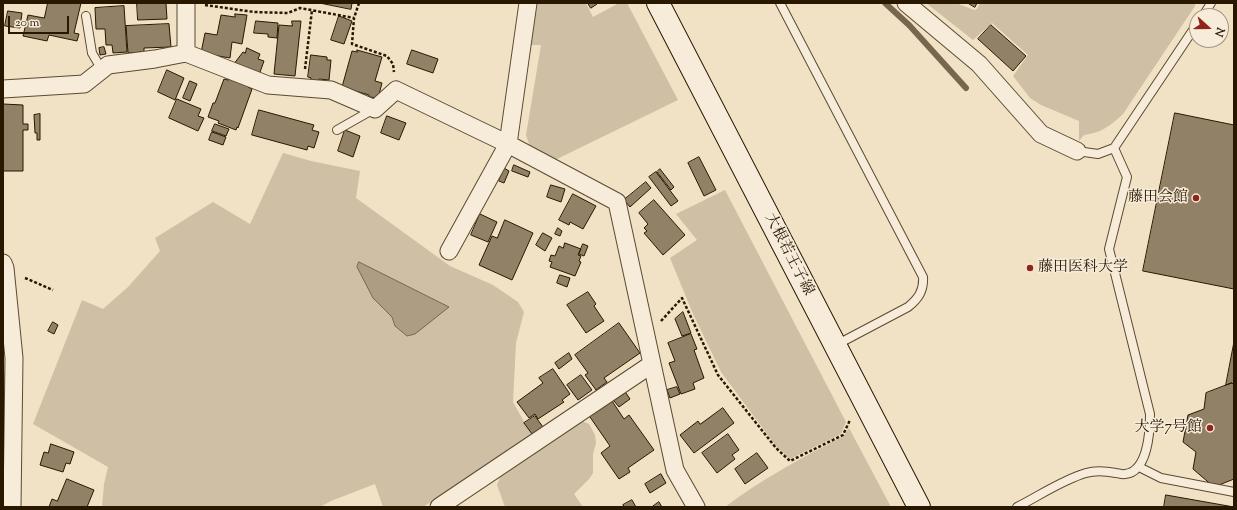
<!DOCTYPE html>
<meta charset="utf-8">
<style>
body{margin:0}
#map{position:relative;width:1237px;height:510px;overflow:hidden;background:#f1e2c5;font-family:"Sorts Mill Goudy",serif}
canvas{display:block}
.frame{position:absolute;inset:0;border:4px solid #291700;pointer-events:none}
.north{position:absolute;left:1189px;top:8px;width:40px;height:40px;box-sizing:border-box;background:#f6ecd9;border:1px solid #a49782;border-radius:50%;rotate:111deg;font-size:11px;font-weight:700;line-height:16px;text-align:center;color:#291700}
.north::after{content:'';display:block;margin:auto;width:14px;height:18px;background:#8f2418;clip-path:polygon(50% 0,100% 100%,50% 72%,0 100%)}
.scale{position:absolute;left:8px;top:16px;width:61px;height:18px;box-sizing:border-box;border:2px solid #291700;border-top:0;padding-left:5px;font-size:12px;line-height:14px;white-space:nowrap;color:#291700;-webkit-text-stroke:3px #f6ecd9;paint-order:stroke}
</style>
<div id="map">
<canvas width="1237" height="510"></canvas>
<div class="frame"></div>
<div class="north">N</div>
<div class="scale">20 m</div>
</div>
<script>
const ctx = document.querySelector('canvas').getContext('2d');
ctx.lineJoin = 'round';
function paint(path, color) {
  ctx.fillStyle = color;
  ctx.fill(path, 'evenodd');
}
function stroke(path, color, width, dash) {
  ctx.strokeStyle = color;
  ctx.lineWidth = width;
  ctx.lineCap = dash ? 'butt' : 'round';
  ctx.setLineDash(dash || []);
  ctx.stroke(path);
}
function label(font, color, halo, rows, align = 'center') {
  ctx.font = font + ' "Sorts Mill Goudy","Noto Serif JP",serif';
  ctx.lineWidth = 3;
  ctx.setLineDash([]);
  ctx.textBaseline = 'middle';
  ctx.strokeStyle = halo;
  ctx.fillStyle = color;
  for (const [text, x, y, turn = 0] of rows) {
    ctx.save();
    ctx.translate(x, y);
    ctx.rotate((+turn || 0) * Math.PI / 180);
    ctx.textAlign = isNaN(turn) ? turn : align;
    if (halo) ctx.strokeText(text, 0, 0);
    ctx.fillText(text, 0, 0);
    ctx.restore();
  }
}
const green = new Path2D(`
 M 537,3 L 586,3 L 593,17 L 619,3 L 627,3 L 678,100 L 555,160 L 530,147 L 526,135 L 541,45 L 531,45 Z
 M 926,3 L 956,3 L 974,10 L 977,9 L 980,3 L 1195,3 L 1195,6 L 1123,114 C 1110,126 1101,133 1084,135 L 1079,141 L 1079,121 L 1041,105 L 1030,98 L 1013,76 L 1028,55 L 992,23 L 973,40 Z
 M 283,153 L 311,161 L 360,171 L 356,198 L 450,266 L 493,285 L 518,302 L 524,312 L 516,343 L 513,402 L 532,436 L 423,507 L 383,507 L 375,484 L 331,501 L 320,507 L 102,507 L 104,484 L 108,467 L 33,424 L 82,300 L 103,309 L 128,287 L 160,251 L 155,238 L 213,202 L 250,224 ZM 392,317 L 415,334 L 408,336 L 395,326 Z
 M 725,190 L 846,422 L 841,434 L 790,459 L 776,446 L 721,372 L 693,314 L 670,258 L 697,240 L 676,214 Z
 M 7,372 L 6,461 L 3,465 L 3,374 Z
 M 582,421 L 589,424 L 595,435 L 596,443 L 593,454 L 593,473 L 589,479 L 574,494 L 583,507 L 505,507 L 497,485 L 500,477 Z
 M 849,428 L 891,507 L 725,507 C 762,479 803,457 844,436 Z`);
const water = new Path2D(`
 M 359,262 L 449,307 L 415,334 L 407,336 L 395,326 L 392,317 L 373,298 L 357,267 Z`);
const stream = new Path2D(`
 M 885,3 L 909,25 L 966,88`);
const building = new Path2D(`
 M 48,3 L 81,3 L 74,33 L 79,34 L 77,41 L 49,35 L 47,41 L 23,36 L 28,15 L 44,18 Z
 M 137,3 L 166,3 L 167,19 L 138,20 Z
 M 320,3 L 352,3 L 351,9 Z
 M 588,3 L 596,3 L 597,4 L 591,8 Z
 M 968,3 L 977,3 L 975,7 Z
 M 124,6 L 127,52 L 113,53 L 112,45 L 106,45 L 105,29 L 96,29 L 95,8 Z
 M 8,11 L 22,13 L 20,28 L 5,26 Z
 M 235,14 L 247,15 L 242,44 L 232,42 L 230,58 L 201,53 L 205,33 L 217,35 L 221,15 L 235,17 Z
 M 339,16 L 352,21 L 344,44 L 331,40 Z
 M 256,21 L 278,23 L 277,38 L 268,37 L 268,34 L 254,33 Z
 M 292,21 L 301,21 L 295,76 L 274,74 L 279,25 L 292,26 Z
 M 169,24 L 171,47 L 144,48 L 144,52 L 128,53 L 126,26 Z
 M 991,25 L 1026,56 L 1013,71 L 978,39 Z
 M 104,47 L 106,54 L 100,55 L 99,48 Z
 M 247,48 L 260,54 L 258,59 L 264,61 L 259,75 L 233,65 L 243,52 L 245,53 Z
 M 357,50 L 382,57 L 375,81 L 382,83 L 378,98 L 369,97 L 369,95 L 342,87 L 352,51 L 357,52 Z
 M 412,50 L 438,59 L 433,73 L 407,64 Z
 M 311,55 L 327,57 L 327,60 L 331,60 L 329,80 L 319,79 L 318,83 L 310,81 L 311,78 L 308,77 Z
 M 167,70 L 184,78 L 175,100 L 158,92 Z
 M 230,77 L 249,84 L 248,87 L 252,89 L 238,128 L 237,127 L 236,130 L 218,123 L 219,121 L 208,117 L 213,103 L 215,103 L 224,79 L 228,80 Z
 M 190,81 L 197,84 L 190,101 L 183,98 Z
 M 177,99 L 201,109 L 198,116 L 204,118 L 198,131 L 169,118 Z
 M 3,104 L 23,105 L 23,124 L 28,124 L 28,130 L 23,130 L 23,171 L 3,171 Z
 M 259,110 L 314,125 L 312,130 L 319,132 L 314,148 L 308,146 L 307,150 L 252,135 Z
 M 1175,113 L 1234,125 L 1234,289 L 1143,271 Z
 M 40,114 L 40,140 L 37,140 L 37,133 L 35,133 L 34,115 Z
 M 387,116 L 406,123 L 399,140 L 381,133 Z
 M 215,124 L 229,129 L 226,136 L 212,131 Z
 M 345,130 L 360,136 L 353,157 L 338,151 Z
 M 212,132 L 226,137 L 223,145 L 209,140 Z
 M 699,157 L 716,190 L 704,196 L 688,163 Z
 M 514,165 L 530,172 L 528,177 L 512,171 Z
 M 504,168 L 509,171 L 504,183 L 499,181 Z
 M 660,169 L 674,187 L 671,190 L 657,172 Z
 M 656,172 L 678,201 L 671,206 L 649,177 Z
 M 646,182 L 651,188 L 630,207 L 624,200 Z
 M 551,185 L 565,189 L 561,202 L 547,197 Z
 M 573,194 L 596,206 L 583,229 L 570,222 L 569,225 L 559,220 Z
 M 654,200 L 685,235 L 663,255 L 644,233 L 647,231 L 644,228 L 648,224 L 639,213 Z
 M 480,214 L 497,222 L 488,242 L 471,235 Z
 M 505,220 L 533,233 L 512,280 L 479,265 L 492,236 L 497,238 Z
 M 558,228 L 562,231 L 560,236 L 555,234 Z
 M 543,233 L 552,238 L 545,251 L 536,245 Z
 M 565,243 L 581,249 L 578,255 L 581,256 L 579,261 L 581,262 L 575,276 L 550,267 L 552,262 L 549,261 L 551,255 L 555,256 L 559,246 L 563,248 Z
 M 583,244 L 588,246 L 584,256 L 579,254 Z
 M 560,275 L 570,278 L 567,287 L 557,283 Z
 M 588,292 L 596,304 L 594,306 L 604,321 L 586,333 L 567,305 Z
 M 683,312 L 691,333 L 682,336 L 675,319 Z
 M 53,322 L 58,325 L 54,334 L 48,331 Z
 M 619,323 L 640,353 L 604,378 L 607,382 L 596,390 L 585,375 L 588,373 L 575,355 Z
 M 691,334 L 697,349 L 694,350 L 704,378 L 693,383 L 695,389 L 681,394 L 669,363 L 675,361 L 668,343 Z
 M 1234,342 L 1234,385 L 1232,383 L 1226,385 Z
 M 569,353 L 572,359 L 559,369 L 555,363 Z
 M 553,369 L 570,394 L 562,400 L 564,402 L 538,419 L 535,414 L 529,418 L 517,402 L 543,383 L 539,378 Z
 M 581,375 L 592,390 L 578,400 L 567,385 Z
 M 1232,383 L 1234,385 L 1234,479 L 1214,487 L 1193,469 L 1196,452 L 1183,442 L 1188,415 L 1204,409 L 1206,393 Z
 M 677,387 L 680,394 L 670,398 L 667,390 Z
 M 626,393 L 630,399 L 619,407 L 614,401 Z
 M 612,401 L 624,419 L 629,415 L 654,450 L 628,468 L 630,472 L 619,479 L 601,453 L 610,446 L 590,417 Z
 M 723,408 L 734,423 L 694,453 L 680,435 L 698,421 L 700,424 Z
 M 535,416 L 543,427 L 532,434 L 524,423 Z
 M 728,434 L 739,450 L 732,455 L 735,459 L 717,473 L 702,453 Z
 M 51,444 L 74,452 L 70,464 L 66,463 L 63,472 L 40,465 L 44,452 L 48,453 Z
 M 757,453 L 768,468 L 745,484 L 735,469 Z
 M 661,474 L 666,483 L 650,493 L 645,484 Z
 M 67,479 L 94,490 L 87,507 L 49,507 L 52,499 L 57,501 Z
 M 1166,495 L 1234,507 L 1164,507 Z
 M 632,500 L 636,507 L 625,507 L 623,505 Z
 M 659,502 L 662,507 L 652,507 Z`);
const path = new Path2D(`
 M 359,3 L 354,18 L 352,44 L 387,56 L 393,64 L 394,72
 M 205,5 L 254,12 L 288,13 L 300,8 L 354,18
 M 305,69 L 312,10
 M 25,278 L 53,290
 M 661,321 L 682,298 L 718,375 L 776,448 L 790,461 L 843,435 L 850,420`);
const lane = new Path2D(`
 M 780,3 L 923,277 C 924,291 918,299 908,307 L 836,345
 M 86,16 L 92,53 L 102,70
 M 1203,16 L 1211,3
 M 337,130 L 374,109
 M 1077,151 L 1098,154 L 1114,148 L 1197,24
 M 1139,467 L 1161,478 L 1234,492
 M 1017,507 C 1039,496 1062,480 1086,473 C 1096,470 1105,471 1116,473 C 1119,473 1122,475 1125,474 C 1148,472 1150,431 1150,414 L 1109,249 L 1127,177 L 1114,148`);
const street = new Path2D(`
 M 906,3 L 979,64 L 1041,134 L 1077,151
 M 186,53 L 186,3
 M 3,89 L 84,84 L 108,65 L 155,59 L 186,53 L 268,85 L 331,90 L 375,109 L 396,90 L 508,144 L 617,202 L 675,470 L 696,507
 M 449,251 L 508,144 L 528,3
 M 3,263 L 5,268 L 14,358 L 12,507
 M 439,507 L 652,364`);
const secondary = new Path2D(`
 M 658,3 L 919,507`);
const markers = [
 [1196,198,4,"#8f2418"],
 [1030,268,4,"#8f2418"],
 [1210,428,4,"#8f2418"]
];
const poiNames = [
 ["藤田会館",1188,198],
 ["藤田医科大学",1038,268,"left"],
 ["大学7号館",1202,428]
];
const streetNames = [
 ["大根若王子線",788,255,63]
];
paint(green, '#cfbfa4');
paint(water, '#ad9d82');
stroke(water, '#78674e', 1);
stroke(stream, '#78674e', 6);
paint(building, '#918166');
stroke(building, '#291700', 1);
stroke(lane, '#5b4a31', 10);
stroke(street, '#5b4a31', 19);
stroke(secondary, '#291700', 24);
stroke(path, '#291700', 2.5, [3, 2]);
stroke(lane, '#f6ecd9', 8);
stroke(street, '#f6ecd9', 17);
stroke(secondary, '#f6ecd9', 22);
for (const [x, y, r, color] of markers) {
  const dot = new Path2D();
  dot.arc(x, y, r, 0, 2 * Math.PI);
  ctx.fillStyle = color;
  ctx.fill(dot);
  stroke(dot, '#f6ecd9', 1.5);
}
label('15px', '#291700', '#f6ecd9', poiNames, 'right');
label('15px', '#291700', '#f6ecd9', streetNames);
</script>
